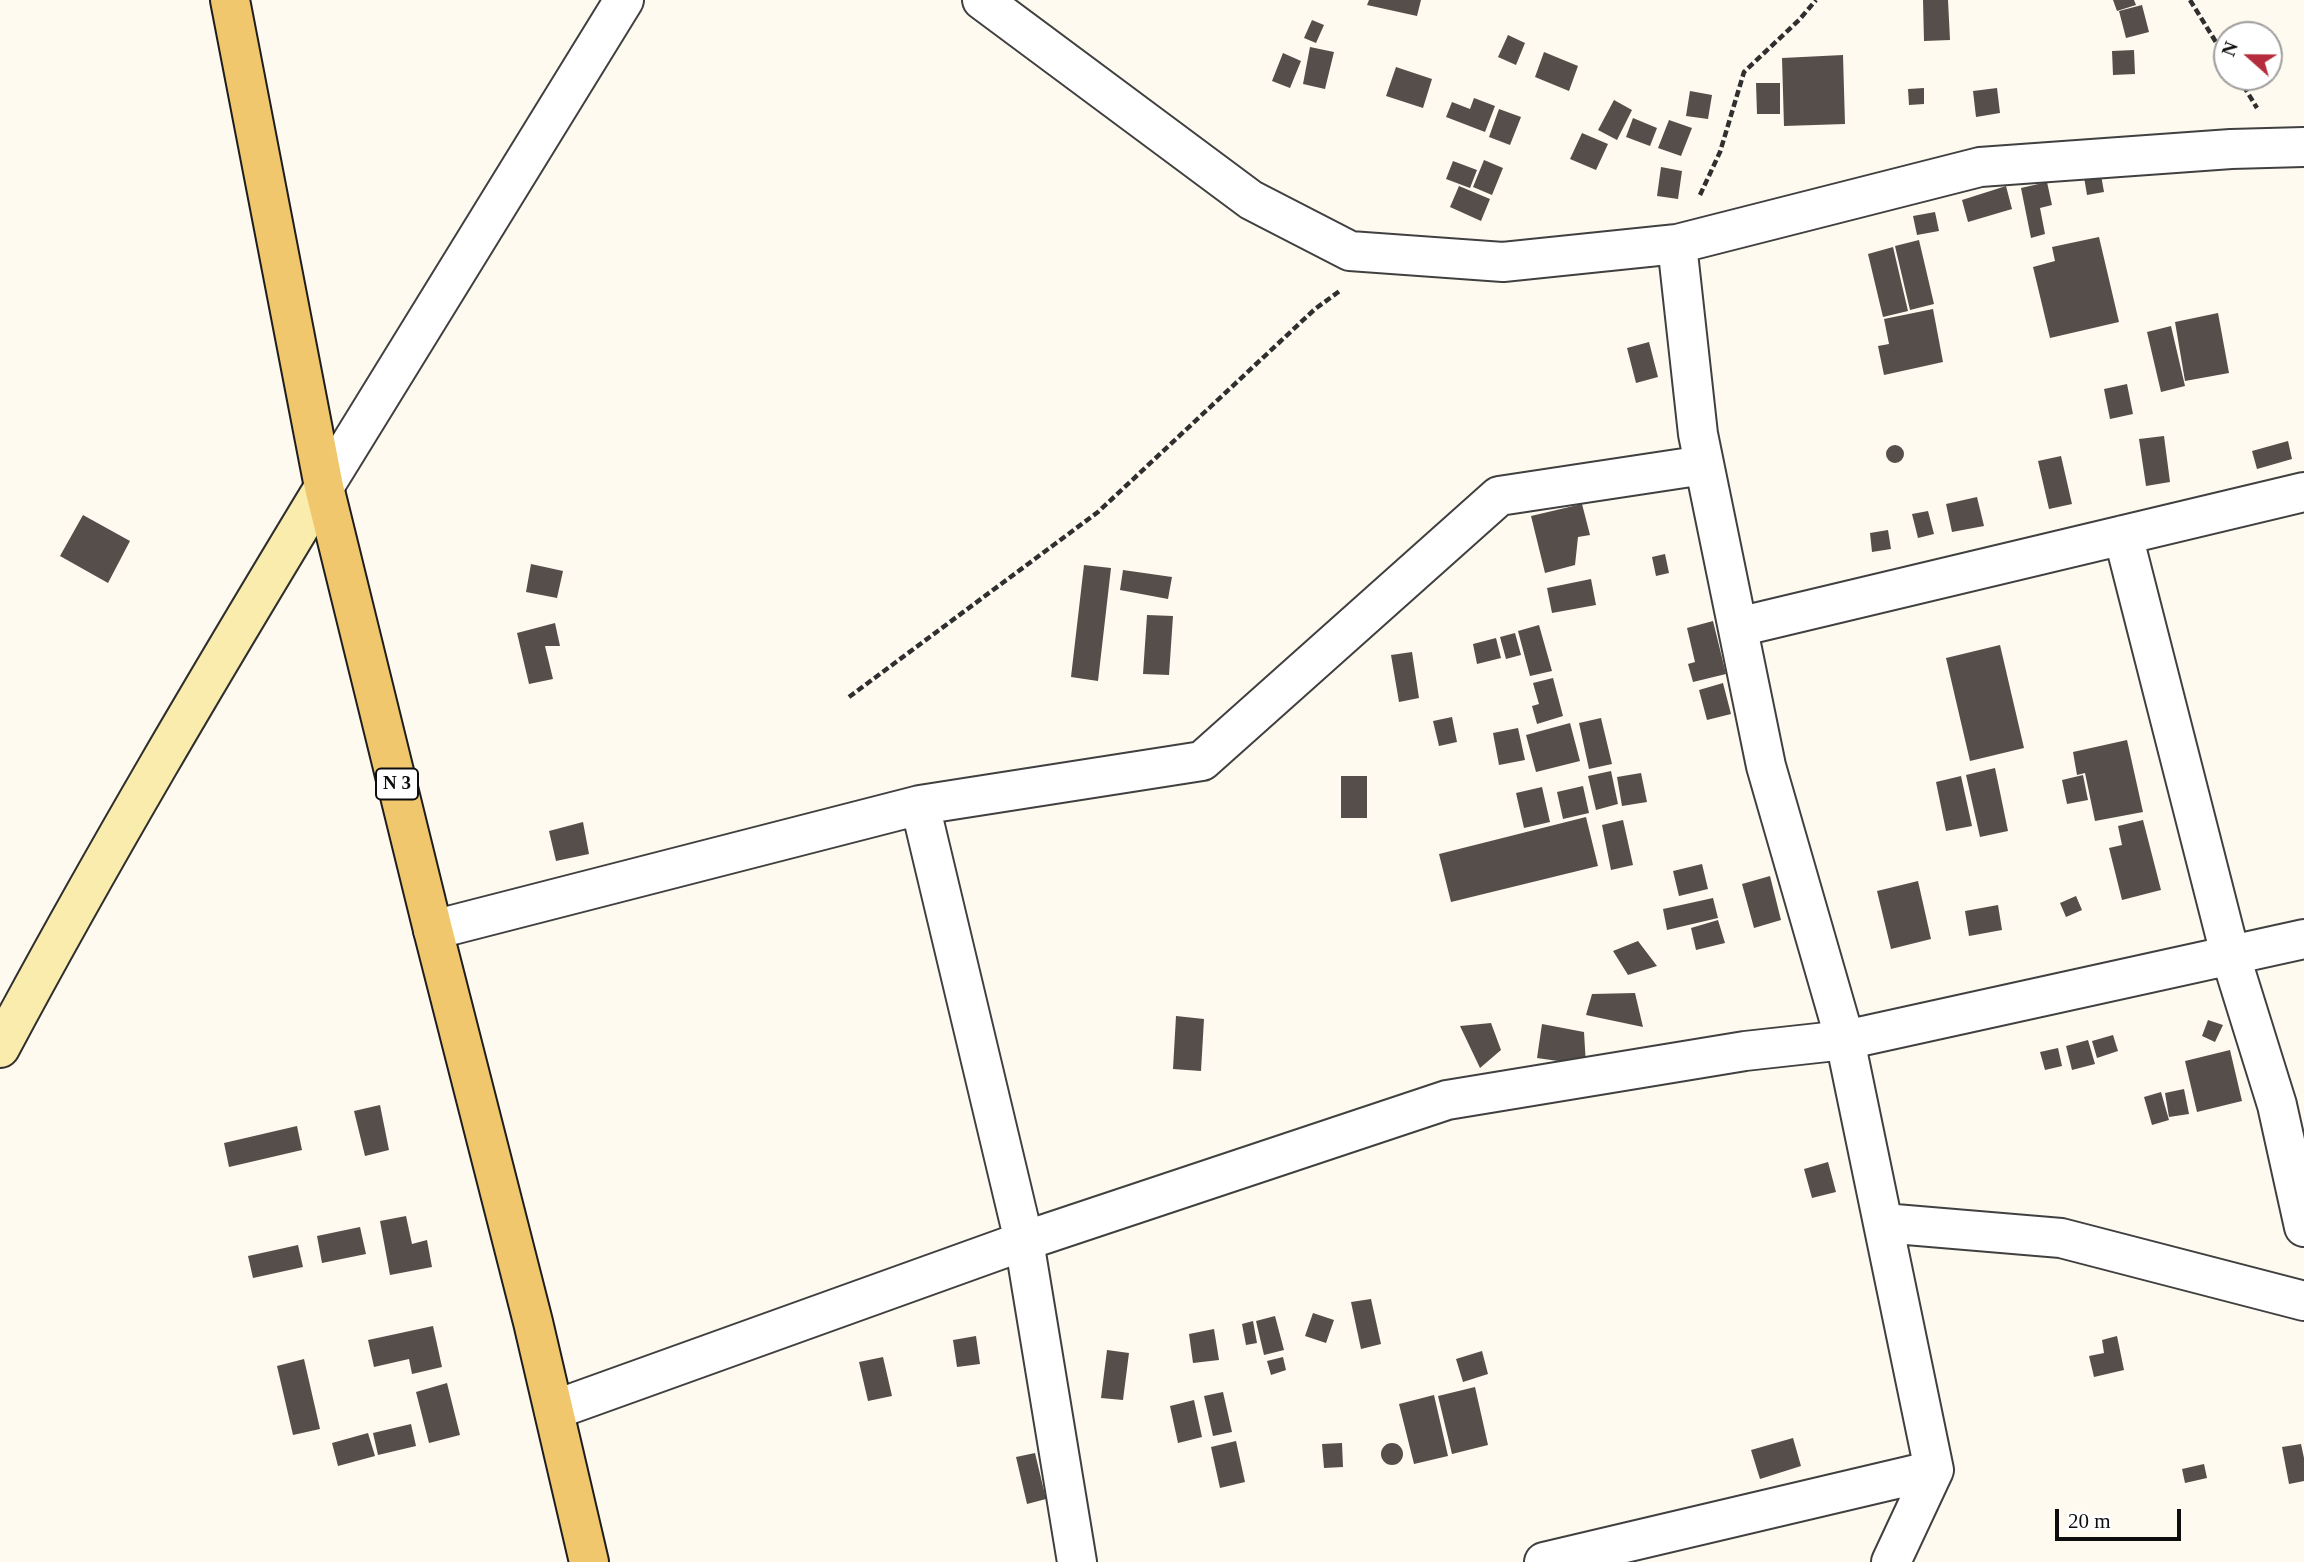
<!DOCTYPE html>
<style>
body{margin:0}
#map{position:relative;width:2304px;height:1562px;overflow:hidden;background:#fefaef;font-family:Georgia,serif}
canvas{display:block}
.north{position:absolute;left:2213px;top:21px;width:70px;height:70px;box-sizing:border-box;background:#fff;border:2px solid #9e9e9e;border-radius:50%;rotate:291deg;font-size:19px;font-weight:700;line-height:28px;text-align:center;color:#0d0d0d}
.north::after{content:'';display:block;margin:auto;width:24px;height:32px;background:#b52d3d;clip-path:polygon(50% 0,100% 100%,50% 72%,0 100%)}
.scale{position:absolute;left:2055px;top:1509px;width:126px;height:32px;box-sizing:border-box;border:4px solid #0d0d0d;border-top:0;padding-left:9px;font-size:21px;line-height:24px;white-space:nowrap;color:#0d0d0d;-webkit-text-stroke:5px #fff;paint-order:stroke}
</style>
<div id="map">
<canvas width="2304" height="1562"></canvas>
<div class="north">N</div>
<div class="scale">20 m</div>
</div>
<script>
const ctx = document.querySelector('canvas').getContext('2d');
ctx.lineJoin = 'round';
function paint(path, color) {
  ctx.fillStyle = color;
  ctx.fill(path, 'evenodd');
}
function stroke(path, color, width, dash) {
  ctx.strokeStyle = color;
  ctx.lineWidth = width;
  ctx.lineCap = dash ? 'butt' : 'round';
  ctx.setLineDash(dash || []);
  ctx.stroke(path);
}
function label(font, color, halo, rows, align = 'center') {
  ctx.font = font + ' Georgia,serif';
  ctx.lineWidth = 7;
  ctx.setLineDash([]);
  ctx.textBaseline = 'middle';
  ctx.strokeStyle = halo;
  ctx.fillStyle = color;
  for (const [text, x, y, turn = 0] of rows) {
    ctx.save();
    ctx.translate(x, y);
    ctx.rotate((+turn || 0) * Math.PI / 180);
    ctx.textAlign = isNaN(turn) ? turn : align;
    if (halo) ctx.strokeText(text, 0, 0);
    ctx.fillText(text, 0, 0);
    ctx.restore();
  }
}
const building = new Path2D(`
 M 1369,0 L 1421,0 L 1417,16 L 1367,5 Z
 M 1923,0 L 1948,0 L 1950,40 L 1924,41 Z
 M 2113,0 L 2134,0 L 2136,5 L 2117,11 Z
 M 2142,5 L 2149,32 L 2126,38 L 2119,11 Z
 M 1312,20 L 1324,25 L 1316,43 L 1304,38 Z
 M 1508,35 L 1525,43 L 1516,65 L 1498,57 Z
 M 1310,47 L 1334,52 L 1325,89 L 1303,84 Z
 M 2134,50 L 2135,74 L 2113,75 L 2112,51 Z
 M 1544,52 L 1578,66 L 1569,91 L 1535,77 Z
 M 1283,53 L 1301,61 L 1290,88 L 1272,81 Z
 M 1843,55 L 1845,124 L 1784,126 L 1782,58 Z
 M 1396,67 L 1432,79 L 1423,108 L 1386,96 Z
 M 1756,83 L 1780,83 L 1780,114 L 1757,114 Z
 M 1924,88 L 1924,104 L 1909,105 L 1908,89 Z
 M 1997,88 L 2000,113 L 1976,117 L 1973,91 Z
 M 1690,91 L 1712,95 L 1708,119 L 1686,116 Z
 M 1474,98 L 1495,106 L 1485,132 L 1446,117 L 1452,102 L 1470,109 Z
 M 1614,100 L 1632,110 L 1617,140 L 1598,130 Z
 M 1499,109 L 1521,117 L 1510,145 L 1489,137 Z
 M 1633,118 L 1657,128 L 1650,146 L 1626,137 Z
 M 1669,120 L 1692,128 L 1681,156 L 1658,148 Z
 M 1582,133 L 1608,144 L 1596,170 L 1570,159 Z
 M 1484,160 L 1503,168 L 1492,195 L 1473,187 Z
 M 1453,161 L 1477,170 L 1470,188 L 1446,179 Z
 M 1661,167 L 1682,171 L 1678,199 L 1657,196 Z
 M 2101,175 L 2104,192 L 2087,195 L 2084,177 Z
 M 2047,182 L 2052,205 L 2040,208 L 2045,234 L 2031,238 L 2021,188 Z
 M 1459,186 L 1490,199 L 1481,221 L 1450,207 Z
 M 2006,186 L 2012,209 L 1968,222 L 1962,200 Z
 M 1935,212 L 1939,231 L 1917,235 L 1913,216 Z
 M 2099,237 L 2119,322 L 2050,338 L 2033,267 L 2055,261 L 2052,247 Z
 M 1919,240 L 1934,304 L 1910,310 L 1895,246 Z
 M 1893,247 L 1908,311 L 1883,317 L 1868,254 Z
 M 1933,309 L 1943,362 L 1884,375 L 1878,346 L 1889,344 L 1884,319 Z
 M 2218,313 L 2229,373 L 2185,381 L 2175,322 Z
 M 2171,326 L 2185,386 L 2161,392 L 2147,332 Z
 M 1649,342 L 1658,377 L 1636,383 L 1627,348 Z
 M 2127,384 L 2133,414 L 2110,419 L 2104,389 Z
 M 2164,436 L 2170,482 L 2146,486 L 2139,439 Z
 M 2288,441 L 2292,459 L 2257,469 L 2252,451 Z
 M1886 454a9 9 0 1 1 18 0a9 9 0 1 1-18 0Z
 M 2061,456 L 2072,504 L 2049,509 L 2038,461 Z
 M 1977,497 L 1984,526 L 1952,532 L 1946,504 Z
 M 1582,504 L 1590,535 L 1578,537 L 1575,565 L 1545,573 L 1531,516 Z
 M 1928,511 L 1934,534 L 1918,538 L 1912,514 Z
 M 83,515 L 130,541 L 108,583 L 60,556 Z
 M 1888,530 L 1891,549 L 1872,552 L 1870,533 Z
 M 1665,554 L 1669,573 L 1656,576 L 1652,557 Z
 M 531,564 L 563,571 L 557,598 L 526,592 Z
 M 1084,565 L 1111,568 L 1098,681 L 1071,677 Z
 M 1123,570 L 1172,577 L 1168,599 L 1120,590 Z
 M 1591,579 L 1596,605 L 1552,613 L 1547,588 Z
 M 1147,615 L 1173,616 L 1169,675 L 1143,674 Z
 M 1713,621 L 1726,674 L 1693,682 L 1688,664 L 1695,662 L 1687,628 Z
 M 555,623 L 560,646 L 545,646 L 553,679 L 529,684 L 517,633 Z
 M 1539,625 L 1552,671 L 1530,676 L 1518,631 Z
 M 1515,633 L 1521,655 L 1506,659 L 1500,637 Z
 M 1496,638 L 1501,658 L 1477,664 L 1473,644 Z
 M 2000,645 L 2024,748 L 1970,761 L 1946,658 Z
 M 1412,652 L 1419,698 L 1399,702 L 1391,655 Z
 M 1553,678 L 1563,716 L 1537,724 L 1532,706 L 1539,704 L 1533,683 Z
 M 1723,683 L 1731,714 L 1707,720 L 1699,690 Z
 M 1452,717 L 1457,742 L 1439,746 L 1433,721 Z
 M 1601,718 L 1612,764 L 1589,769 L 1579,723 Z
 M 1570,723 L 1580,761 L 1536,772 L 1526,735 Z
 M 1518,728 L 1525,760 L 1499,765 L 1493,733 Z
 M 2127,740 L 2143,812 L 2095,821 L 2085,773 L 2077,775 L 2073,752 Z
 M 1995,768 L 2008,831 L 1980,837 L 1966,775 Z
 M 1611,771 L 1618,804 L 1596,810 L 1588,776 Z
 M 1641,773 L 1647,802 L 1622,806 L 1617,777 Z
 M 2083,775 L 2088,800 L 2067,804 L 2062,780 Z
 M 1341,776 L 1367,776 L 1367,818 L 1341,818 Z
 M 1961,776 L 1972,826 L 1946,831 L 1936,782 Z
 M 1583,786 L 1589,813 L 1563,819 L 1557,792 Z
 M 1542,787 L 1550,822 L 1524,828 L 1516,793 Z
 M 1586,817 L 1598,866 L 1451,902 L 1439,854 Z
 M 1623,820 L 1633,865 L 1611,870 L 1602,825 Z
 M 2143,820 L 2161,890 L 2122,900 L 2109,848 L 2122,845 L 2118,826 Z
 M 583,822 L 589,854 L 556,861 L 549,831 Z
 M 1702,864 L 1708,889 L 1679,896 L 1673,871 Z
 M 1770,876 L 1781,920 L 1754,928 L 1742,884 Z
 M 1918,881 L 1931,939 L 1891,949 L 1877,891 Z
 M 2076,896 L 2082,910 L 2066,917 L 2060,903 Z
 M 1713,898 L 1718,918 L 1667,930 L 1663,909 Z
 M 1998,905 L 2002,930 L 1969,936 L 1965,911 Z
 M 1718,920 L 1725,943 L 1696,950 L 1691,928 Z
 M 1638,941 L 1657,966 L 1628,975 L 1613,951 Z
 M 1635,993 L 1643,1027 L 1586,1015 L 1592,994 Z
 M 1176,1016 L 1204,1019 L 1201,1071 L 1173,1069 Z
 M 2208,1020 L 2223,1025 L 2215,1042 L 2202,1036 Z
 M 1491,1023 L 1501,1050 L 1480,1068 L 1460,1026 Z
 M 1542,1024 L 1584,1032 L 1586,1065 L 1537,1058 Z
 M 2113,1035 L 2118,1051 L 2097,1058 L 2092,1041 Z
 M 2088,1040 L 2095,1064 L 2072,1070 L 2066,1046 Z
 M 2058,1048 L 2062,1066 L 2045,1070 L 2040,1052 Z
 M 2230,1050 L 2242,1101 L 2197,1112 L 2185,1061 Z
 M 2184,1089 L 2189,1114 L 2169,1117 L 2165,1093 Z
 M 2161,1092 L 2169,1120 L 2152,1125 L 2144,1097 Z
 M 380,1105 L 389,1150 L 365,1156 L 354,1111 Z
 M 297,1126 L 302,1150 L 229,1167 L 224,1143 Z
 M 1828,1162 L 1836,1192 L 1812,1198 L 1804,1169 Z
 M 406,1216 L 412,1244 L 427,1240 L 432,1267 L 390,1275 L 380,1221 Z
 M 360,1227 L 366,1254 L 322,1263 L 317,1236 Z
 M 298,1245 L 303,1267 L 253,1278 L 248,1256 Z
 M 1371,1299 L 1381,1344 L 1361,1349 L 1351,1302 Z
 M 1313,1313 L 1334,1320 L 1326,1343 L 1305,1336 Z
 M 1275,1316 L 1284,1350 L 1264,1355 L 1256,1321 Z
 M 1253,1321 L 1257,1343 L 1246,1345 L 1242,1324 Z
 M 433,1326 L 442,1367 L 412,1374 L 409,1359 L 374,1367 L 368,1340 Z
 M 1214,1329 L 1219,1360 L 1193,1363 L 1189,1334 Z
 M 976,1336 L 980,1364 L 957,1367 L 953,1340 Z
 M 2117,1336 L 2124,1370 L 2094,1377 L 2089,1356 L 2104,1353 L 2102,1340 Z
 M 1107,1350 L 1129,1353 L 1123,1400 L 1101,1398 Z
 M 1482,1351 L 1488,1374 L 1463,1382 L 1456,1359 Z
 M 883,1357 L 892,1396 L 868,1401 L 859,1362 Z
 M 1283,1357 L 1286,1370 L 1271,1375 L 1267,1361 Z
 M 304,1359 L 320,1429 L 293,1435 L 277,1366 Z
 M 447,1383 L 460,1435 L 429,1443 L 416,1392 Z
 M 1475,1387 L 1488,1445 L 1452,1454 L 1438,1396 Z
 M 1223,1392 L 1232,1432 L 1213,1436 L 1204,1396 Z
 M 1434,1395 L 1448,1456 L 1414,1464 L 1399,1404 Z
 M 1194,1400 L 1202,1437 L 1178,1443 L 1170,1406 Z
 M 411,1424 L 416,1446 L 378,1455 L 373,1433 Z
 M 368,1433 L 375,1456 L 338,1466 L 332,1443 Z
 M 1793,1438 L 1801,1466 L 1760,1479 L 1751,1450 Z
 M 1236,1441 L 1245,1482 L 1220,1488 L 1211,1447 Z
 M1381 1454a11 11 0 1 1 22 0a11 11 0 1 1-22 0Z
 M 1342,1443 L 1343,1467 L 1324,1468 L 1322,1444 Z
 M 2301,1444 L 2304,1458 L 2304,1481 L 2289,1484 L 2282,1447 Z
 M 1035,1453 L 1046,1499 L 1027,1504 L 1016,1457 Z
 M 2204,1464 L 2207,1478 L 2185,1483 L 2182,1469 Z`);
const path = new Path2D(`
 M 2190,0 L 2227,60
 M 2238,77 L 2257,108
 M 1700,195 L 1720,152 L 1744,72 L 1799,20 L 1816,0
 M 849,697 L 1098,512 L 1315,309 L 1341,290`);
const street = new Path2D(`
 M 982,0 L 1251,200 L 1350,251 L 1503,262 L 1677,244 L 1980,167 L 2231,149 L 2304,147
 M 1677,244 L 1698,434 L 1766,766 L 1845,1040 L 1934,1470 L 1891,1562
 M 324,487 L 624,0
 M 2123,535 L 2230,954 L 2277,1105 L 2304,1227
 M 1738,627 L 2304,492
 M 920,805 L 1024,1241 L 1077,1562
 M 433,930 L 920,805 L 1202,761 L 1499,496 L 1704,465
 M 1883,1223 L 2061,1238 L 2304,1301
 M 554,1410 L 1024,1241 L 1447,1100 L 1745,1051 L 1845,1040 L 2304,939
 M 1544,1562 L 1934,1470`);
const secondary = new Path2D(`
 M 0,1048 C 102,857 212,672 324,487`);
const primary = new Path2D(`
 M 230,0 L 324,487 L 433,930 L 533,1322 L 589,1562`);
const shields = [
 [397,784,42]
];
const shieldNames = [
 ["N 3",397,784]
];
paint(building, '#554e4a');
stroke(street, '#404040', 42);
stroke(secondary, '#2f2f2f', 42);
stroke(primary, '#1e1e1e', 42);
stroke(path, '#2f2f2f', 4.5, [7, 3.5]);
stroke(street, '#fff', 38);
stroke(secondary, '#faecad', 38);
stroke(primary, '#f0c76c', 38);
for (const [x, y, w] of shields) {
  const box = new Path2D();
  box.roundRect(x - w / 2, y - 15.5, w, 31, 5);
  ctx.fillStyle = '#fff';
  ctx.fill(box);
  stroke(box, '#0d0d0d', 2);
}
label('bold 19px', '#0d0d0d', null, shieldNames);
</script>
